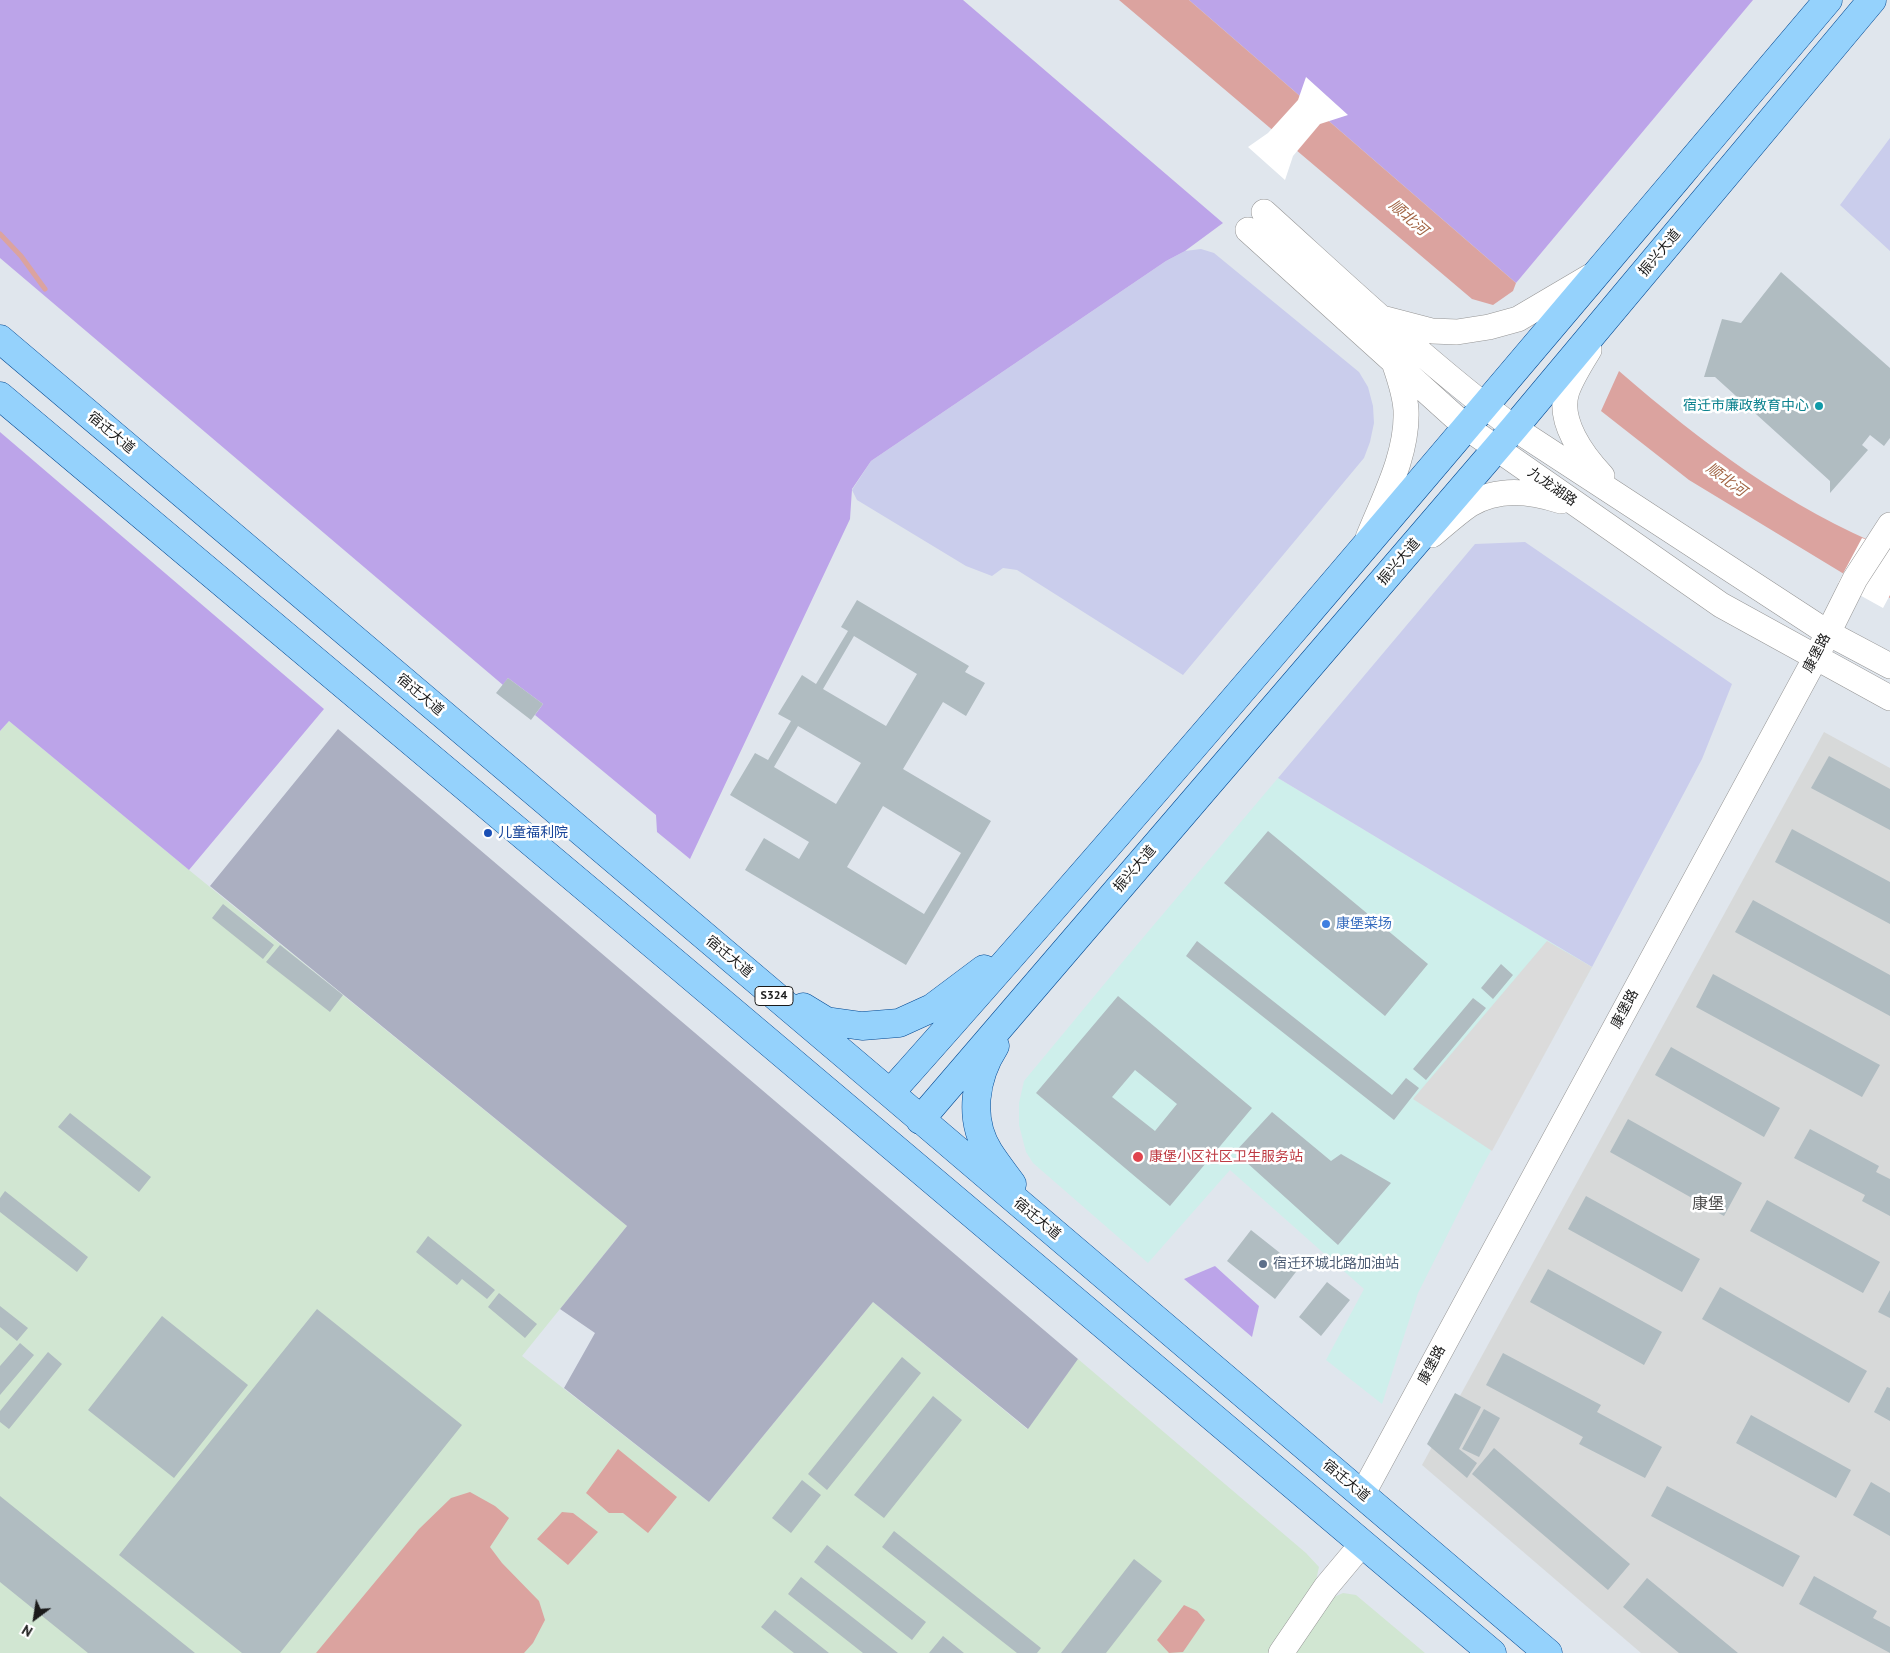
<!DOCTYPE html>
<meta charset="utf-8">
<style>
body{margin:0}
#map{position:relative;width:1890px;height:1653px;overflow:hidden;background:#e0e6ed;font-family:"PT Sans",sans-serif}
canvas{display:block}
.north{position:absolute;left:10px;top:1593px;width:50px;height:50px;-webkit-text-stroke:4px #fff;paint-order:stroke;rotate:211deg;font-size:14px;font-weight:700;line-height:20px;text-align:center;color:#1b1b1b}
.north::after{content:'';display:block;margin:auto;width:18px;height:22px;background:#1b1b1b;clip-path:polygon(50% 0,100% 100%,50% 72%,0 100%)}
</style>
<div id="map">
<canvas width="1890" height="1653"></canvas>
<div class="north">N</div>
</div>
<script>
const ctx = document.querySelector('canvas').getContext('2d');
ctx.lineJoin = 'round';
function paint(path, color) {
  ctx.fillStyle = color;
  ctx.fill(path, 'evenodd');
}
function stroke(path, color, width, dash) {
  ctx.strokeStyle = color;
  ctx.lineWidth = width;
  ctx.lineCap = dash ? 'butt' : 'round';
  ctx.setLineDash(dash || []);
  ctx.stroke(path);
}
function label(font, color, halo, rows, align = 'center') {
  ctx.font = font + ' "PT Sans","Noto Sans SC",sans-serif';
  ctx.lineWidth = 5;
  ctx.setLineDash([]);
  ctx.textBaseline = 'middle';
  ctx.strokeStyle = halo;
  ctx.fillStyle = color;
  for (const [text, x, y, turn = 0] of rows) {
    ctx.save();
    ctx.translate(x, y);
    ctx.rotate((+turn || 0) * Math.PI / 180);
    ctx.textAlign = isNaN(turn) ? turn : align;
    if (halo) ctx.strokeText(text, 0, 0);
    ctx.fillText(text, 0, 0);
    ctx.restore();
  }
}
const residential = new Path2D(`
 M 1824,732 L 1890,768 L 1890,1653 L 1641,1653 L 1422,1465 Z`);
const commercial = new Path2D(`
 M 1278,778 L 1592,967 L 1478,1174 L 1418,1293 L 1382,1404 L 1326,1360 L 1364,1289 L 1230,1170 L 1148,1263 L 1033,1163 L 1026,1152 L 1019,1125 L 1019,1103 L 1024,1081 L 1125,959 Z`);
const industrial = new Path2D(`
 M 9,721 L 189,870 L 627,1226 L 522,1356 L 709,1502 L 873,1302 L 1027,1429 L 1078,1359 L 1306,1553 L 1319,1567 L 1315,1585 L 1269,1653 L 0,1653 L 0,731 Z
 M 1343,1593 L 1356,1595 L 1425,1653 L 1295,1653 L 1334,1597 Z`);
const construction = new Path2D(`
 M 338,729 L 1078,1359 L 1028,1429 L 873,1302 L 709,1502 L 564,1388 L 595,1333 L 560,1309 L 627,1226 L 210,886 Z`);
const farmland = new Path2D(`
 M 1890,138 L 1890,251 L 1840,205 Z
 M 1201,249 L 1214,253 L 1359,372 L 1368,387 L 1373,406 L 1374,423 L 1370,442 L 1364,458 L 1183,675 L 1017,570 L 1003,568 L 992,576 L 966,566 L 857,500 L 852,490 L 871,461 L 1166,261 L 1185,251 Z
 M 1525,542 L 1732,684 L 1702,759 L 1592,967 L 1278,778 L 1475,544 Z`);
const grass = new Path2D(`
 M 0,0 L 963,0 L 1223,223 L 1185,251 L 1166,261 L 871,461 L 852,489 L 850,519 L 690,859 L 657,832 L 656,815 L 535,715 L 543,704 L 508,678 L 503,685 L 0,258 Z
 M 1189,0 L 1753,0 L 1516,283 Z
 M 0,432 L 324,709 L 189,870 L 9,721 L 0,731 Z
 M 1215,1266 L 1259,1306 L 1252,1337 L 1184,1279 Z`);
const parking = new Path2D(`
 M 1547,941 L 1592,967 L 1492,1151 L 1413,1099 Z`);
const water = new Path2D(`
 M 1119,0 L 1189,0 L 1516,283 L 1513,291 L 1493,305 L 1472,299 Z
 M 1619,371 C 1701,442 1789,509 1890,549 L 1890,598 L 1844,574 L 1689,480 L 1601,411 Z
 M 618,1449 L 677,1497 L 648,1533 L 623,1513 L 609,1513 L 586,1493 Z
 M 470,1492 L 495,1506 L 509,1518 L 490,1547 L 502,1563 L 539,1601 L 545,1620 L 533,1643 L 524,1653 L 316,1653 L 419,1529 L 451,1498 Z
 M 562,1512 L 573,1513 L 598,1532 L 568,1565 L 537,1539 Z
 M 1184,1605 L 1197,1611 L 1205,1620 L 1183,1652 L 1169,1653 L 1157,1640 Z`);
const pier = new Path2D(`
 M 1306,77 L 1348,115 L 1320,124 L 1293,156 L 1285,180 L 1248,147 L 1268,133 L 1298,100 Z
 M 1862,538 L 1890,549 L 1890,595 L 1883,608 L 1838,583 Z`);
const stream = new Path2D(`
 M 0,234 L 21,256 L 45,289`);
const building = new Path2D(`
 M 1781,272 L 1890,368 L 1890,438 L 1884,446 L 1870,435 L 1862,445 L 1868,450 L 1830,493 L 1830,481 L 1715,377 L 1704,377 L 1722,319 L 1741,323 Z
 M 857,600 L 969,666 L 965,672 L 985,683 L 966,716 L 943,702 L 903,769 L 991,821 L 906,965 L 745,870 L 764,838 L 799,859 L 809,842 L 730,795 L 755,753 L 768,760 L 791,721 L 778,714 L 802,675 L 816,684 L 848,631 L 841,627 ZM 854,636 L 917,674 L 886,726 L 823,689 ZM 798,726 L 861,763 L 836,804 L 774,767 ZM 883,806 L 961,853 L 924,914 L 847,867 Z
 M 508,678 L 543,704 L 531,720 L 496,693 Z
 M 1829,756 L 1890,789 L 1890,830 L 1811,788 Z
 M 1792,829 L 1890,882 L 1890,924 L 1775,862 Z
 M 1268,831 L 1428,964 L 1385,1016 L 1224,883 Z
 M 1753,900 L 1890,975 L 1890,1016 L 1735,932 Z
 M 223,904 L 274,945 L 263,959 L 212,918 Z
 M 1197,941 L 1392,1095 L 1406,1078 L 1419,1088 L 1394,1120 L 1186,956 Z
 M 280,945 L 343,995 L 330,1012 L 266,962 Z
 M 1501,964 L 1513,975 L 1493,999 L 1481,988 Z
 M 1713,974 L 1880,1065 L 1862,1097 L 1696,1007 Z
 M 1118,996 L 1252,1108 L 1170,1206 L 1036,1093 ZM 1135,1070 L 1177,1104 L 1155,1131 L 1112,1097 Z
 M 1473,998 L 1486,1008 L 1426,1080 L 1413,1069 Z
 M 1671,1047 L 1780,1108 L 1764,1137 L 1655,1075 Z
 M 1272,1112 L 1331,1161 L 1341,1154 L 1391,1183 L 1338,1245 L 1235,1152 Z
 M 70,1113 L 151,1177 L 139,1192 L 58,1127 Z
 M 1628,1119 L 1742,1183 L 1724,1216 L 1610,1152 Z
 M 1810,1129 L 1879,1166 L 1876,1172 L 1890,1179 L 1890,1216 L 1862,1201 L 1865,1195 L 1794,1158 Z
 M 5,1191 L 88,1257 L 77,1272 L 0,1212 L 0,1198 Z
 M 1586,1196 L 1700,1259 L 1682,1292 L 1568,1229 Z
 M 1767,1200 L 1880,1262 L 1863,1293 L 1750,1231 Z
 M 1251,1230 L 1299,1268 L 1275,1299 L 1227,1261 Z
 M 428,1236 L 495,1290 L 487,1299 L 462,1279 L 457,1285 L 416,1252 Z
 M 1548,1269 L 1662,1332 L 1644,1365 L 1530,1302 Z
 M 1327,1282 L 1350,1300 L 1321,1336 L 1299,1317 Z
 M 1720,1287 L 1867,1371 L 1849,1403 L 1702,1319 Z
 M 1890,1290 L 1890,1318 L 1878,1312 Z
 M 499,1293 L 537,1324 L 525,1338 L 488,1307 Z
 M 0,1306 L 28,1328 L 17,1341 L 0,1327 Z
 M 317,1309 L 462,1425 L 280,1653 L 242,1653 L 119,1555 Z
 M 162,1316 L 248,1385 L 174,1478 L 88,1410 Z
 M 20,1343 L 34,1355 L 0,1395 L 0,1366 Z
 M 48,1352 L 62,1364 L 9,1429 L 0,1422 L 0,1411 Z
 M 1503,1353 L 1601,1405 L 1597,1412 L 1662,1447 L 1645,1478 L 1579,1444 L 1583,1437 L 1486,1385 Z
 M 902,1357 L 921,1373 L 827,1490 L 808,1474 Z
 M 1887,1387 L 1890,1388 L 1890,1421 L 1874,1412 Z
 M 1455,1393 L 1481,1407 L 1459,1449 L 1477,1463 L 1467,1478 L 1427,1444 Z
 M 933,1396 L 962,1420 L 884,1518 L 854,1495 Z
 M 1484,1409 L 1500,1418 L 1479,1457 L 1462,1449 Z
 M 1751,1415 L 1851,1470 L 1836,1498 L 1736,1443 Z
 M 1494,1448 L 1630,1564 L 1608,1590 L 1472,1474 Z
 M 802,1480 L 821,1495 L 791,1533 L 772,1518 Z
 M 1871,1482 L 1890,1493 L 1890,1536 L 1853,1515 Z
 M 1667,1486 L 1800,1556 L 1783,1587 L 1651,1516 Z
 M 0,1496 L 195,1653 L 88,1653 L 0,1582 Z
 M 894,1531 L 1041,1648 L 1037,1653 L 1017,1653 L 882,1547 Z
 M 827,1545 L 926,1622 L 912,1640 L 814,1562 Z
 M 1134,1559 L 1162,1581 L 1106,1653 L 1061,1653 Z
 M 1814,1576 L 1877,1611 L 1873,1618 L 1890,1627 L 1890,1653 L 1799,1604 Z
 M 801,1577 L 898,1653 L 863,1653 L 788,1594 Z
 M 1647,1578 L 1738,1653 L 1679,1653 L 1623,1607 Z
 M 775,1610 L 829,1653 L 794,1653 L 761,1627 Z
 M 943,1636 L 964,1653 L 929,1653 Z`);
const minor = new Path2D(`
 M 1264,212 C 1346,286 1426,362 1514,428 L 1828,633 L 1890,666
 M 1248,230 L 1466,427 L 1721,605 L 1890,698
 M 1386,319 L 1432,331 L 1457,332 L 1489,327 L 1518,319 L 1591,276
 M 1589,350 C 1581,363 1572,377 1567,391 C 1557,421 1583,456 1602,476
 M 1432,535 C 1444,525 1456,514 1469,505 C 1498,487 1530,491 1561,501
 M 1368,538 C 1384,498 1408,454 1406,410 C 1405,393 1399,377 1394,362
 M 1362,1495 L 1816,657 L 1855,579 L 1890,525
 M 1281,1653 L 1326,1587 L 1362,1544`);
const major = new Path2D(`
 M 0,339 L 890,1093 L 1548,1653
 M 0,396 L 680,967 L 1492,1653
 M 803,1007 L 826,1021 L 862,1026 L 899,1023 L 932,1008 L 984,969
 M 995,1046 C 975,1077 968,1119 989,1152 C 996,1163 1004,1173 1012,1184
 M 890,1093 C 1210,734 1518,366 1828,0
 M 920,1120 L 1514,428 L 1872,0`);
const markers = [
 [1819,406,5,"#0f9aa8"],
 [488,833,5,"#1a4fb4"],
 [1326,924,5,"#3f7fe0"],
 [1138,1157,6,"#e0444e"],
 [1263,1264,5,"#5c6f8a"]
];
const shields = [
 [774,996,38]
];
const shieldNames = [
 ["S324",774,996]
];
const streetNames = [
 ["振兴大道",1660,253,-50],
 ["宿迁大道",111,433,40],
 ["九龙湖路",1552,487,35],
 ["振兴大道",1399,562,-49],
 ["康堡路",1817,653,-62],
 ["宿迁大道",420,695,40],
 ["振兴大道",1135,869,-49],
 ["宿迁大道",729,957,40],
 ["康堡路",1625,1009,-62],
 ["宿迁大道",1037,1219,40],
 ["康堡路",1432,1365,-62],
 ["宿迁大道",1346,1481,40]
];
const cultureNames = [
 ["宿迁市廉政教育中心",1809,406]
];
const transitNames = [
 ["儿童福利院",498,833]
];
const shopNames = [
 ["康堡菜场",1336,924]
];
const healthNames = [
 ["康堡小区社区卫生服务站",1149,1157]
];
const serviceNames = [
 ["宿迁环城北路加油站",1273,1264]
];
const waterNames = [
 ["顺北河",1408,218,41],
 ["顺北河",1726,480,36]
];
const quarterNames = [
 ["康堡",1708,1204]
];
paint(residential, '#d7d9d9');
paint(commercial, '#ceefeb');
paint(industrial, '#d1e6d2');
paint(construction, '#abafc1');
paint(farmland, '#cacdec');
paint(grass, '#bca4e9');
paint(parking, '#dbdbdb');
paint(water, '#dba39f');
paint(pier, '#fff');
stroke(stream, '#dba39f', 5);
paint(building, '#b0bcc1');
stroke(minor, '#959595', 26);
stroke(major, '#004791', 29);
stroke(minor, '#fff', 25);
stroke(major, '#95d2fc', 28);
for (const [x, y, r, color] of markers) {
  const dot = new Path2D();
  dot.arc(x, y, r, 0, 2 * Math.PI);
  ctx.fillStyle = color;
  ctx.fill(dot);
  stroke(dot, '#fff', 2);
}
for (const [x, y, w] of shields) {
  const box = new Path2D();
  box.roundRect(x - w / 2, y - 9.5, w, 19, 4);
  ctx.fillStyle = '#fff';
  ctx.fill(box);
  stroke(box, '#1b1b1b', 1);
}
label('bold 12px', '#1b1b1b', null, shieldNames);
label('14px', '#1b1b1b', '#fff', streetNames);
label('14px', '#0d838f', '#fff', cultureNames, 'right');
label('14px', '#164399', '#fff', transitNames, 'left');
label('14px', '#366cbe', '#fff', shopNames, 'left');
label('14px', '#be3a42', '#fff', healthNames, 'left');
label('14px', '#4e5e75', '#fff', serviceNames, 'left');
label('italic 15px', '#a26544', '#fff', waterNames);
label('16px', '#4e4e4e', '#fff', quarterNames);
</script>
